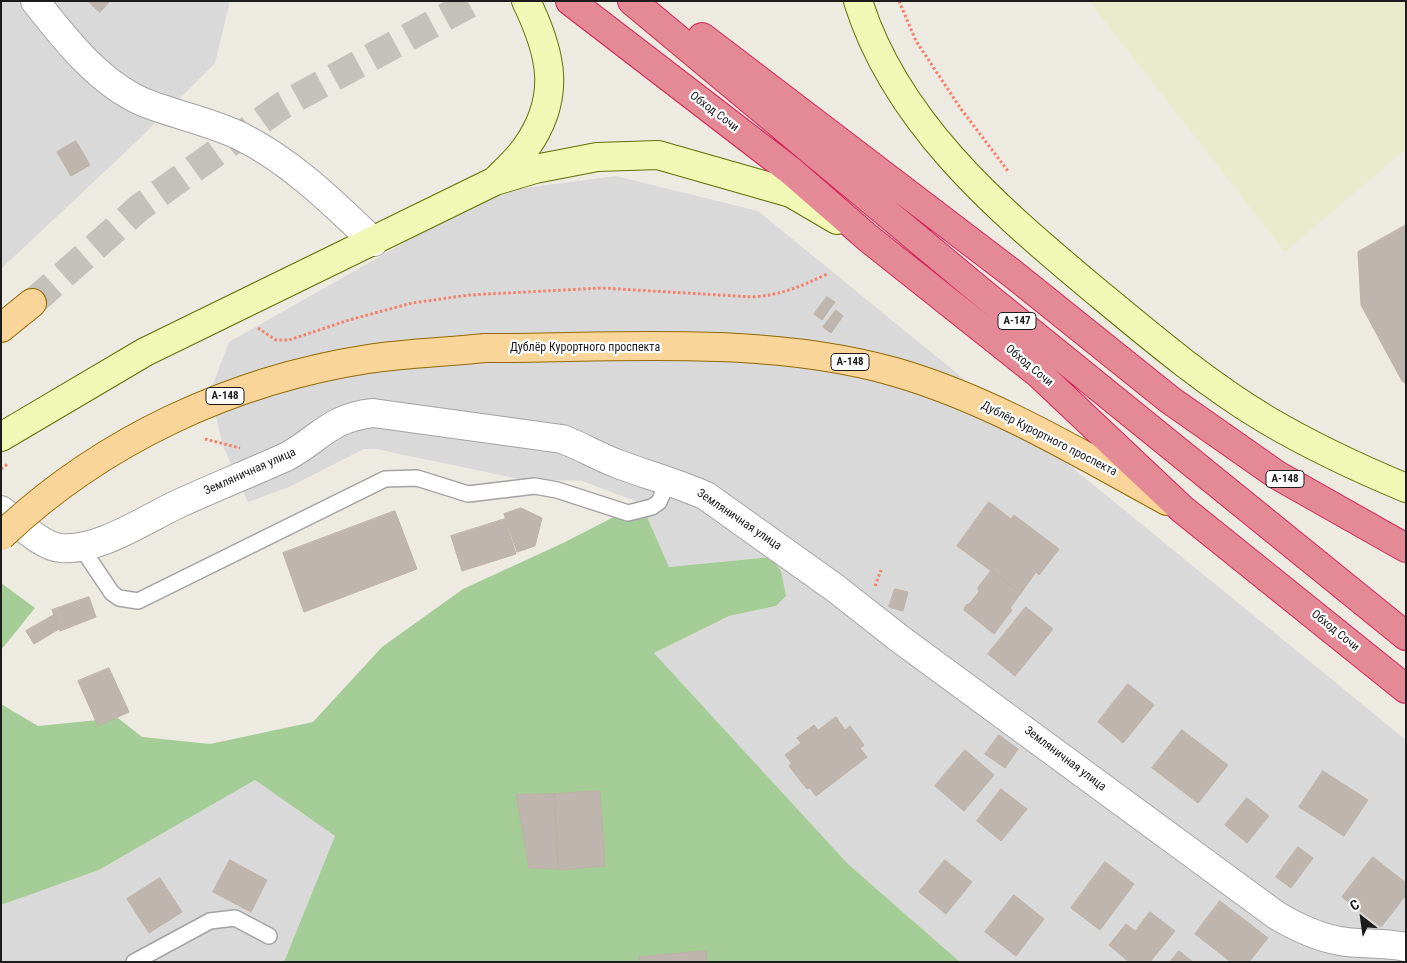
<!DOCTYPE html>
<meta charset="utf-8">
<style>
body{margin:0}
#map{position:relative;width:1407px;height:963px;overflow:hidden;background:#edeae2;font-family:"Roboto Condensed",sans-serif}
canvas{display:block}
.frame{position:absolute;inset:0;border:2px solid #1c1c1c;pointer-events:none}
.north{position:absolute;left:1337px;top:893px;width:50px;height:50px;-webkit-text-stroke:4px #fff;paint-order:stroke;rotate:330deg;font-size:14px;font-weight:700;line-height:20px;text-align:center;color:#1c1c1c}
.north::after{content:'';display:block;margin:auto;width:18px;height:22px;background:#1c1c1c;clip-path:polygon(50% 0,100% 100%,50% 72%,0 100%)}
</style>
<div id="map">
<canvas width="1407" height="963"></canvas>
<div class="frame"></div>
<div class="north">С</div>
</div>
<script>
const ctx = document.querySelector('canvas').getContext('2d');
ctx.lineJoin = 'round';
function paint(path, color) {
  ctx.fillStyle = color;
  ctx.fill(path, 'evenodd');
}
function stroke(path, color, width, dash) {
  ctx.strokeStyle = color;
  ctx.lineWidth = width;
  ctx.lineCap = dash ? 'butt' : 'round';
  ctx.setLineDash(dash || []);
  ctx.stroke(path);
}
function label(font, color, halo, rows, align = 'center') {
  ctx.font = font + ' "Roboto Condensed",sans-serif';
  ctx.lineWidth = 4.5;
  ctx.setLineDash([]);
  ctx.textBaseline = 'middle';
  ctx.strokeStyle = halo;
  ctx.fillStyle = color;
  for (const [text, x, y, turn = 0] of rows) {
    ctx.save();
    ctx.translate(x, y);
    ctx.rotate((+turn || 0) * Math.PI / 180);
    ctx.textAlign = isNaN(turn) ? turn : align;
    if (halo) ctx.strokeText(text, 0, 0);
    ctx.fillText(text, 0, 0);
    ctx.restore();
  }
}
const residential = new Path2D(`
 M 1,1 L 230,1 L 215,63 L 136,142 L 1,269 Z
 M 616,176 L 758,211 L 1406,740 L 1406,962 L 960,962 L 848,864 L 654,653 L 729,616 L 776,606 L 771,557 L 669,567 L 641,503 L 582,481 L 519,479 L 376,449 L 364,449 L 289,487 L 248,502 L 223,446 L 210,392 L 229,342 L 494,192 Z
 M 255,780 L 335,836 L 284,962 L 1,962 L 1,905 L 99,870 Z`);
const farmland = new Path2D(`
 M 1089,1 L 1406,1 L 1406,149 L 1285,252 Z`);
const forest = new Path2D(`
 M 641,503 L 669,567 L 771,557 L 781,571 L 786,596 L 776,606 L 729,616 L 654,653 L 848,864 L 960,962 L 284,962 L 335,836 L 255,780 L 99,870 L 1,905 L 1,704 L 38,726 L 118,718 L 142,737 L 210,744 L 313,722 L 382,647 L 463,589 L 563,543 Z
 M 1,583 L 35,608 L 1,650 Z`);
const building = new Path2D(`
 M 88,1 L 110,1 L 100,12 Z
 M 76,141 L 90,165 L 71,176 L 57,152 Z
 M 1406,225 L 1406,384 L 1402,381 L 1361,305 L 1358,252 Z
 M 827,297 L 835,302 L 822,320 L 814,314 Z
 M 836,310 L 843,316 L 831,333 L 823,327 Z
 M 989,502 L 1011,519 L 1014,515 L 1059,549 L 1039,575 L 1036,572 L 1021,593 L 957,546 Z
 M 521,508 L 542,518 L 535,546 L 517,552 L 504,514 Z
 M 395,511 L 417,569 L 304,612 L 283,553 Z
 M 505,519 L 516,554 L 462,571 L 451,536 Z
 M 991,571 L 1021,593 L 1010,608 L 1012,610 L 994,634 L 964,610 L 966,605 L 969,604 L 979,592 L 978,588 Z
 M 895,589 L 908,592 L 903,611 L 889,607 Z
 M 89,597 L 96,617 L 60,631 L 52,610 Z
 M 1026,607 L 1053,629 L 1015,676 L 988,654 Z
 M 54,615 L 59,629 L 34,644 L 26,631 Z
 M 109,668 L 129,712 L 98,726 L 78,681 Z
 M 1128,684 L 1154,705 L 1123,743 L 1098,722 Z
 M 836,717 L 845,730 L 850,726 L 864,745 L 860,748 L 867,757 L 816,796 L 810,788 L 807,789 L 789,766 L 792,764 L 785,755 L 801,743 L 797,738 L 814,725 L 818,730 Z
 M 1182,730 L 1228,765 L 1198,803 L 1152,768 Z
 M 999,735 L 1018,749 L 1005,768 L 985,754 Z
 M 965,750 L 994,775 L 964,811 L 935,786 Z
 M 1323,771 L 1368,800 L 1344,836 L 1299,807 Z
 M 1001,789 L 1027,809 L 1001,841 L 977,821 Z
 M 600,791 L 605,866 L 559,870 L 554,794 Z
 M 554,794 L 558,869 L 529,868 L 516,795 Z
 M 1247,798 L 1269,816 L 1247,843 L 1225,825 Z
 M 1298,847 L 1313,858 L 1291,888 L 1276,877 Z
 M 1373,857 L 1406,883 L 1406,895 L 1381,927 L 1342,897 Z
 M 230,860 L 267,880 L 251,912 L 213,892 Z
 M 945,860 L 972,882 L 946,914 L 919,892 Z
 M 1105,862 L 1134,884 L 1100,930 L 1071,908 Z
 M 160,878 L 182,912 L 149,933 L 127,899 Z
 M 1014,895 L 1044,919 L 1016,956 L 985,932 Z
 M 1220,901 L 1268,938 L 1249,962 L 1231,962 L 1195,934 Z
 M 1150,912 L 1175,931 L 1150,962 L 1129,962 L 1109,945 L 1126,924 L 1135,931 Z
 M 706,951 L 707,962 L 640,962 L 639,957 Z
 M 1179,951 L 1193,962 L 1170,962 Z`);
const primaryTunnel = new Path2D(`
 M 32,303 L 139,208 L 283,105 L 475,1`);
const path = new Path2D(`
 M 899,1 L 916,41 L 961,109 L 1008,171
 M 258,328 L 276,340 L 289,340 L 349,320 L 412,303 L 469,295 L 602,288 L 753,297 C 781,295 802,286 827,274
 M 205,439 L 240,448
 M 1,469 L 9,463
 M 875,586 L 881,570`);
const lane = new Path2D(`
 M 81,547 L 112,593 L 119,598 L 138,601 L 385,479 L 417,478 L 468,494 L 535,486 L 557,490 L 628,513 L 652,507 L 659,502 L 668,481
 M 134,962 L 210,921 L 235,918 L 269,936`);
const street = new Path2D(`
 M 35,1 C 64,38 99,83 143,102 C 175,115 209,121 240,136 C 291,161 333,203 374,242
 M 1,510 C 16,521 42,547 61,548 C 99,551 144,520 178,504 C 213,488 250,473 286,457 C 321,438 329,418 373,413 L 562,439 C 581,446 599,457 618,464 C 647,475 677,483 706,496 L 835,588 L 900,639 L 1276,915 C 1296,927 1317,937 1340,941 C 1362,945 1384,942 1406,947`);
const secondary = new Path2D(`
 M 858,1 C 895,120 994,206 1086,283 C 1144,331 1202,381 1267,420 C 1311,446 1358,468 1406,488
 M 496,180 C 506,170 517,160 525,149 C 562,98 552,54 526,1
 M 1,437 L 145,352 L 495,181 L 535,169 L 597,157 L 658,155 L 791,193 L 837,220`);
const primary = new Path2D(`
 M 1,328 L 32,303
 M 485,348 C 619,348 765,335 895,372 C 992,400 1079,453 1167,501`);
const highway = new Path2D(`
 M 570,1 L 791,171 L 868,238 L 1039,374 L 1182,509 L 1406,689
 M 632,1 L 985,295 L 1406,636
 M 702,37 L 1013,274 L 1170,400 L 1277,475 L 1406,548`);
const primaryBridge = new Path2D(`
 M 1,536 C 101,441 232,380 368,359 C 407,353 447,352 485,348`);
const shields = [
 [1017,321,38],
 [850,362,38],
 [225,396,38],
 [1285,479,38]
];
const shieldNames = [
 ["А-147",1017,321],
 ["А-148",850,362],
 ["А-148",225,396],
 ["А-148",1285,479]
];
const streetNames = [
 ["Обход Сочи",714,112,37],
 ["Дублёр Курортного проспекта",585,348],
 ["Обход Сочи",1029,366,40],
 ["Дублёр Курортного проспекта",1049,439,27],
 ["Земляничная улица",250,472,-24],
 ["Земляничная улица",739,520,34],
 ["Обход Сочи",1335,631,39],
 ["Земляничная улица",1065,759,37]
];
paint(residential, '#dad9d9');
paint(farmland, '#e8eccd');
paint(forest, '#a4cc97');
paint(building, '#beb6ae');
stroke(building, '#bfb1a4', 1);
stroke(primaryTunnel, '#c3c1ba', 28, [28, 14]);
stroke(lane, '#a3a3a3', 18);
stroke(street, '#a3a3a3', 30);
stroke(secondary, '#5f7006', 30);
stroke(primary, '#916902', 30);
stroke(highway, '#d42659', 30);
stroke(path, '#f77f69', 3, [2.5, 2.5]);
stroke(lane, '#fff', 15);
stroke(street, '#fff', 28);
stroke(secondary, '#f1f8b5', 28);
stroke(primary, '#fad59a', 28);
stroke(highway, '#e48996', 28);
stroke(primaryBridge, '#916902', 30, []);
stroke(primaryBridge, '#fad59a', 28);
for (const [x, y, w] of shields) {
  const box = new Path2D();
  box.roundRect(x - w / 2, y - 8.5, w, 17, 4);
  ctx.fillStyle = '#fff';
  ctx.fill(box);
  stroke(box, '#1c1c1c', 1);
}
label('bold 11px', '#1c1c1c', null, shieldNames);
label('12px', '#1c1c1c', '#fff', streetNames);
</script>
